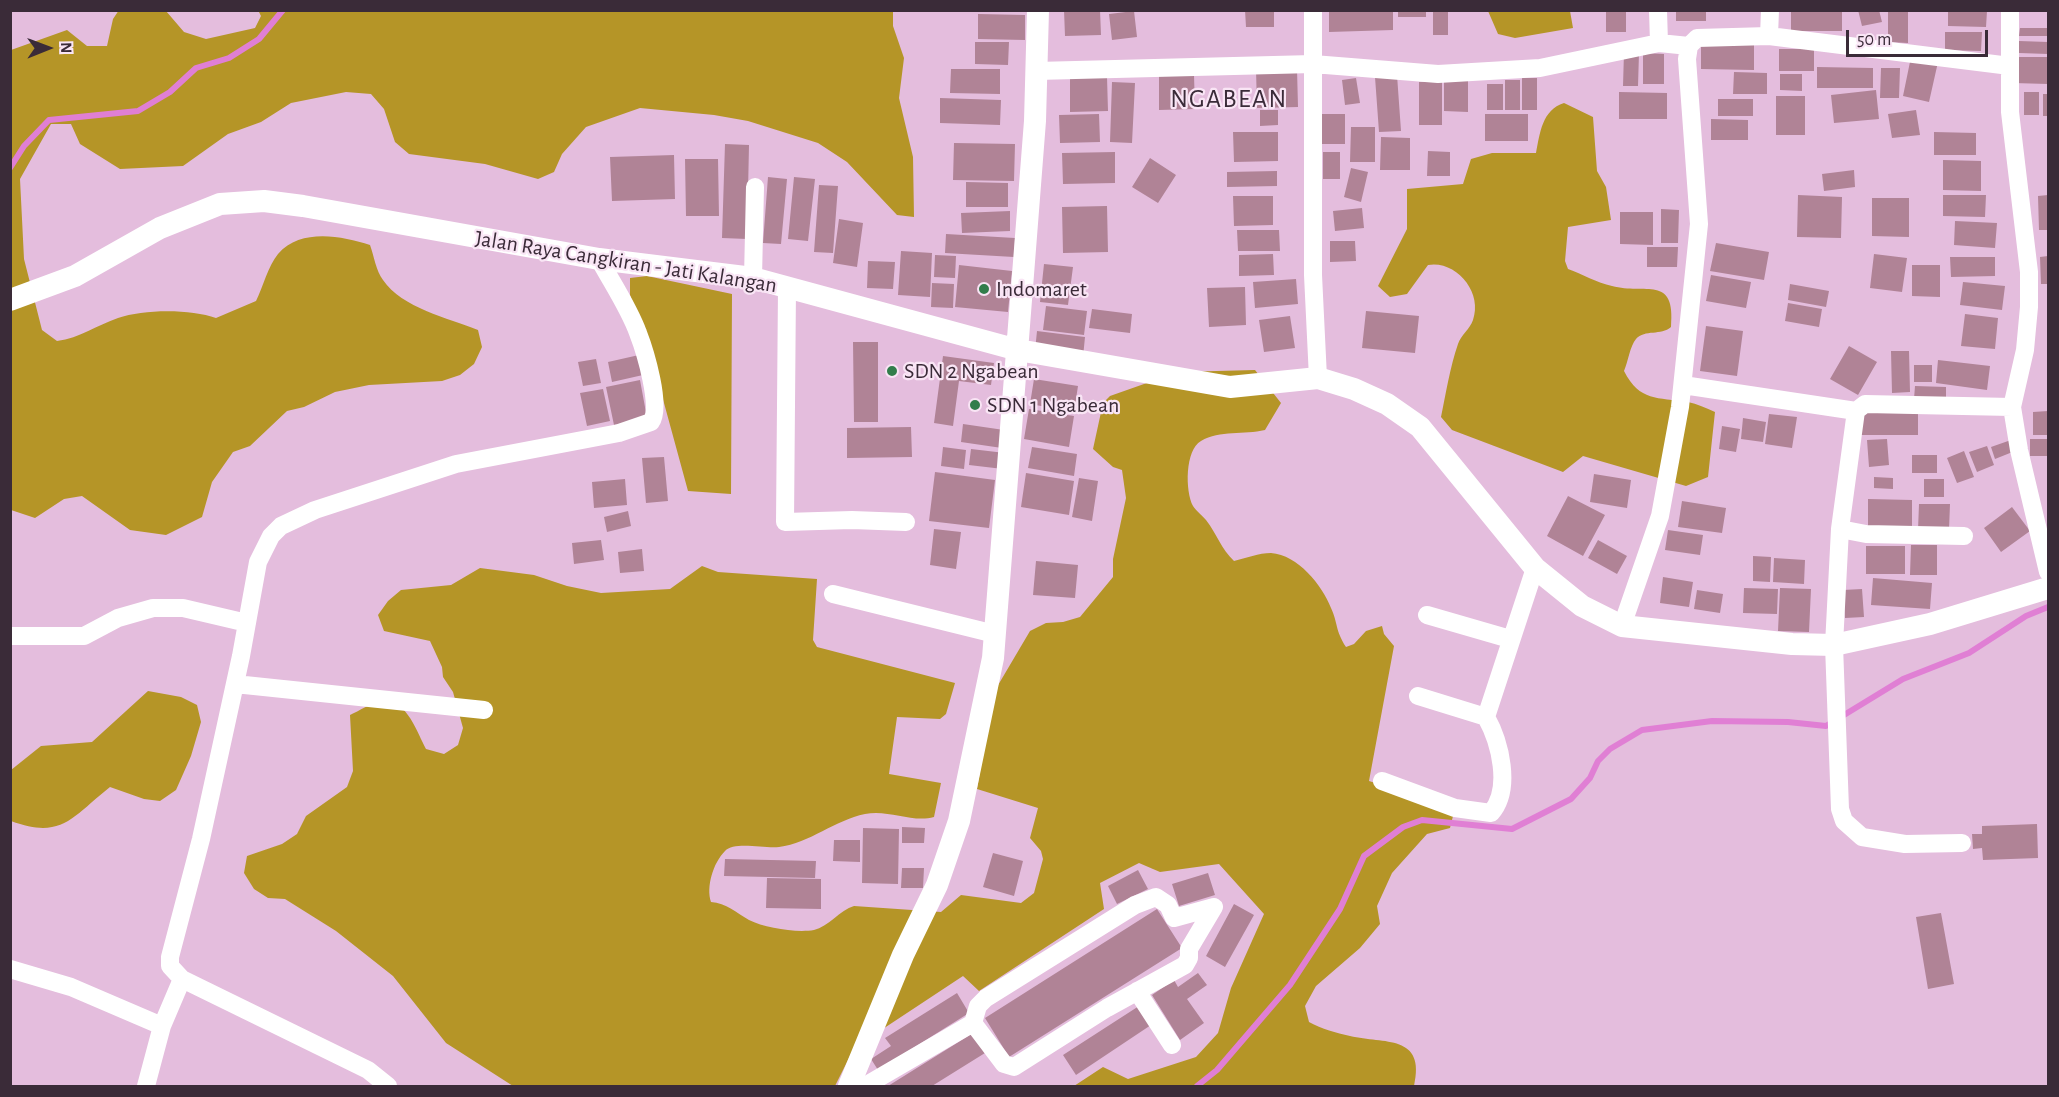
<!DOCTYPE html>
<style>
body{margin:0}
#map{position:relative;width:2059px;height:1097px;overflow:hidden;background:#e4bddd;font-family:"Alegreya Sans",sans-serif}
canvas{display:block}
.frame{position:absolute;inset:0;border:12px solid #3a2b38;pointer-events:none}
.north{position:absolute;left:18px;top:18px;width:60px;height:60px;-webkit-text-stroke:4px #f9e5f5;paint-order:stroke;rotate:89deg;font-size:16px;font-weight:700;line-height:24px;text-align:center;color:#3a2b38}
.north::after{content:'';display:block;margin:auto;width:21px;height:27px;background:#3a2b38;clip-path:polygon(50% 0,100% 100%,50% 72%,0 100%)}
.scale{position:absolute;left:1846px;top:30px;width:142px;height:27px;box-sizing:border-box;border:3px solid #3a2b38;border-top:0;padding-left:8px;font-size:18px;line-height:21px;white-space:nowrap;color:#3a2b38;-webkit-text-stroke:4px #f9e5f5;paint-order:stroke}
</style>
<div id="map">
<canvas width="2059" height="1097"></canvas>
<div class="frame"></div>
<div class="north">N</div>
<div class="scale">50 m</div>
</div>
<script>
const ctx = document.querySelector('canvas').getContext('2d');
ctx.lineJoin = 'round';
function paint(path, color) {
  ctx.fillStyle = color;
  ctx.fill(path, 'evenodd');
}
function stroke(path, color, width, dash) {
  ctx.strokeStyle = color;
  ctx.lineWidth = width;
  ctx.lineCap = dash ? 'butt' : 'round';
  ctx.setLineDash(dash || []);
  ctx.stroke(path);
}
function label(font, color, halo, rows, align = 'center') {
  ctx.font = font + ' "Alegreya Sans",sans-serif';
  ctx.lineWidth = 4.5;
  ctx.setLineDash([]);
  ctx.textBaseline = 'middle';
  ctx.strokeStyle = halo;
  ctx.fillStyle = color;
  for (const [text, x, y, turn = 0] of rows) {
    ctx.save();
    ctx.translate(x, y);
    ctx.rotate((+turn || 0) * Math.PI / 180);
    ctx.textAlign = isNaN(turn) ? turn : align;
    if (halo) ctx.strokeText(text, 0, 0);
    ctx.fillText(text, 0, 0);
    ctx.restore();
  }
}
const forest = new Path2D(`
 M 119,10 L 166,11 L 184,32 L 206,39 L 255,28 L 261,16 L 258,10 L 893,11 L 893,26 L 904,58 L 899,98 L 913,157 L 914,217 L 897,215 L 847,162 L 818,143 L 748,121 L 714,115 L 640,108 L 586,127 L 562,154 L 554,172 L 538,179 L 485,164 L 409,154 L 395,142 L 384,109 L 371,94 L 346,92 L 291,103 L 261,122 L 228,134 L 183,166 L 120,169 L 80,144 L 71,124 L 51,124 L 20,179 L 24,259 L 42,330 L 57,341 C 80,338 97,325 118,318 C 144,309 191,309 216,318 L 256,301 C 263,287 268,266 278,254 C 301,228 341,236 370,245 C 374,256 376,271 383,280 C 402,308 448,318 478,330 L 482,347 L 474,364 L 460,375 L 442,381 L 369,385 L 335,392 L 304,407 L 287,411 L 250,446 L 233,452 L 212,482 L 202,517 L 166,535 L 130,530 L 82,496 L 64,499 L 35,518 L 11,510 L 11,50 L 67,30 L 87,46 L 107,46 L 113,19 Z
 M 1488,11 L 1570,11 L 1573,28 L 1515,38 L 1498,34 Z
 M 1564,103 L 1593,117 L 1597,171 L 1606,187 L 1611,220 L 1568,227 L 1565,261 L 1568,269 C 1582,274 1597,283 1612,286 C 1645,295 1676,274 1671,327 C 1661,336 1645,329 1636,339 C 1630,346 1628,362 1624,371 C 1640,402 1657,397 1688,402 C 1697,404 1706,408 1715,412 L 1708,477 L 1686,486 L 1583,456 L 1563,472 L 1452,430 L 1441,417 C 1446,393 1450,367 1458,344 C 1461,335 1470,329 1473,320 C 1483,292 1456,260 1428,265 L 1407,294 L 1390,297 L 1378,286 L 1407,229 L 1407,189 L 1463,184 L 1471,159 L 1492,153 L 1536,153 C 1540,133 1542,110 1564,103 Z
 M 647,276 L 732,294 L 731,494 L 688,491 L 655,370 L 630,295 L 630,278 Z
 M 1255,370 L 1281,403 L 1265,430 C 1244,435 1220,430 1201,441 C 1185,450 1185,491 1193,506 C 1196,511 1202,515 1206,520 C 1217,534 1221,549 1234,561 C 1246,558 1259,553 1271,553 C 1298,555 1322,585 1331,608 C 1338,623 1335,630 1346,647 L 1354,644 L 1366,631 L 1382,626 L 1384,634 L 1394,646 L 1369,781 L 1455,808 L 1450,828 L 1427,834 L 1392,873 L 1377,906 L 1380,924 L 1360,948 L 1316,986 L 1305,1006 L 1309,1022 C 1322,1029 1336,1033 1350,1036 C 1384,1044 1426,1034 1414,1086 L 1074,1086 L 1103,1067 L 1128,1079 L 1196,1057 L 1218,1033 L 1231,988 L 1264,914 L 1219,864 L 1160,872 L 1139,863 L 1100,883 L 1104,909 L 979,991 L 963,976 L 854,1048 L 835,1086 L 513,1086 L 446,1043 L 393,976 L 336,931 L 285,899 L 268,898 L 254,889 L 244,873 L 247,856 L 282,844 L 297,834 L 306,816 L 347,787 L 353,771 L 350,715 C 359,711 371,703 381,701 C 406,697 417,732 426,749 L 444,754 L 458,745 L 463,728 L 453,692 L 443,677 L 442,667 L 430,641 L 384,631 L 378,615 L 388,601 L 401,590 L 451,585 L 480,568 L 534,575 L 567,586 L 601,593 L 670,589 L 702,566 L 718,572 L 817,579 L 813,640 L 817,647 L 955,683 L 946,714 L 940,719 L 897,717 L 889,774 L 941,783 L 934,817 C 912,823 888,809 865,814 C 835,820 810,843 779,847 C 766,849 734,841 725,851 C 713,863 706,887 711,902 C 726,903 737,913 749,920 C 765,928 796,933 814,930 C 828,927 840,910 854,906 L 941,912 L 961,895 L 1021,903 L 1034,893 L 1043,859 L 1041,851 L 1030,838 L 1038,808 L 977,789 L 994,692 L 1030,631 L 1046,623 L 1063,622 L 1080,617 L 1113,577 L 1113,559 L 1126,498 L 1122,470 L 1113,467 L 1093,449 L 1103,403 L 1110,396 L 1178,372 Z
 M 148,691 L 181,697 L 197,705 L 201,722 L 191,756 L 176,790 L 160,801 L 144,799 L 110,787 C 72,817 62,840 11,821 L 11,770 L 41,746 L 92,742 Z`);
const stream = new Path2D(`
 M 10,168 L 24,146 L 49,120 L 138,111 L 170,92 L 196,68 L 229,58 L 259,39 L 283,10
 M 1197,1086 L 1217,1070 L 1290,985 L 1340,909 L 1364,856 L 1403,827 L 1422,820 L 1512,829 L 1571,799 L 1590,778 L 1598,761 L 1610,749 L 1642,730 L 1712,721 L 1788,722 L 1826,726 L 1903,679 L 1969,653 L 2026,616 L 2048,607`);
const building = new Path2D(`
 M 1064,10 L 1100,10 L 1101,35 L 1065,36 Z
 M 1245,10 L 1274,10 L 1274,27 L 1246,27 Z
 M 1329,10 L 1393,10 L 1393,30 L 1329,32 Z
 M 1398,10 L 1426,10 L 1426,17 L 1398,17 Z
 M 1433,10 L 1448,10 L 1448,35 L 1433,35 Z
 M 1606,10 L 1626,10 L 1626,32 L 1606,32 Z
 M 1676,10 L 1706,10 L 1706,21 L 1676,21 Z
 M 1791,10 L 1842,10 L 1842,31 L 1791,31 Z
 M 1858,10 L 1879,10 L 1882,22 L 1862,26 Z
 M 1888,10 L 1908,10 L 1908,43 L 1888,42 Z
 M 1134,11 L 1137,37 L 1112,40 L 1109,14 Z
 M 1948,11 L 1987,11 L 1986,27 L 1948,26 Z
 M 978,14 L 1025,15 L 1025,40 L 978,39 Z
 M 2020,28 L 2048,28 L 2048,36 L 2019,36 Z
 M 1945,32 L 1982,32 L 1981,51 L 1945,50 Z
 M 2019,41 L 2048,42 L 2048,54 L 2019,53 Z
 M 975,42 L 1009,42 L 1008,65 L 975,64 Z
 M 1701,45 L 1754,45 L 1754,70 L 1701,69 Z
 M 1779,49 L 1814,49 L 1814,71 L 1779,71 Z
 M 1624,52 L 1639,53 L 1638,86 L 1623,86 Z
 M 1643,53 L 1664,54 L 1664,84 L 1643,84 Z
 M 1911,57 L 1938,62 L 1929,102 L 1903,96 Z
 M 2013,57 L 2048,57 L 2048,84 L 2013,83 Z
 M 1817,67 L 1873,68 L 1873,88 L 1817,88 Z
 M 1881,68 L 1900,68 L 1899,98 L 1880,98 Z
 M 951,69 L 1000,69 L 1000,94 L 950,93 Z
 M 1256,69 L 1297,69 L 1298,107 L 1257,108 Z
 M 1734,72 L 1767,73 L 1767,94 L 1733,94 Z
 M 1780,74 L 1802,74 L 1802,91 L 1780,90 Z
 M 1194,75 L 1195,109 L 1159,110 L 1159,76 Z
 M 1397,75 L 1401,131 L 1379,132 L 1375,77 Z
 M 1070,77 L 1107,77 L 1108,111 L 1070,112 Z
 M 1356,78 L 1360,103 L 1345,105 L 1342,80 Z
 M 1522,78 L 1537,78 L 1537,110 L 1522,110 Z
 M 1505,80 L 1520,80 L 1520,110 L 1505,110 Z
 M 1444,81 L 1468,81 L 1468,112 L 1444,111 Z
 M 1112,82 L 1135,83 L 1132,143 L 1110,142 Z
 M 1419,82 L 1442,82 L 1442,125 L 1419,125 Z
 M 1487,84 L 1503,84 L 1503,110 L 1487,110 Z
 M 1876,90 L 1879,119 L 1834,123 L 1831,95 Z
 M 1619,92 L 1667,93 L 1667,119 L 1619,119 Z
 M 2024,92 L 2039,92 L 2039,115 L 2024,115 Z
 M 2043,94 L 2048,94 L 2048,116 L 2043,116 Z
 M 1776,96 L 1805,96 L 1805,135 L 1776,135 Z
 M 940,98 L 1001,100 L 1000,125 L 940,123 Z
 M 1718,99 L 1753,99 L 1753,116 L 1718,116 Z
 M 1260,110 L 1278,110 L 1278,125 L 1260,126 Z
 M 1916,110 L 1920,135 L 1892,138 L 1888,114 Z
 M 1099,114 L 1100,142 L 1060,143 L 1059,115 Z
 M 1321,114 L 1345,114 L 1345,144 L 1321,144 Z
 M 1485,114 L 1528,114 L 1528,141 L 1485,141 Z
 M 1711,119 L 1748,120 L 1748,140 L 1711,140 Z
 M 1351,127 L 1375,127 L 1375,162 L 1350,162 Z
 M 1233,132 L 1278,132 L 1278,161 L 1234,162 Z
 M 1934,132 L 1976,133 L 1976,155 L 1934,155 Z
 M 1381,137 L 1410,138 L 1410,170 L 1380,170 Z
 M 954,143 L 1015,144 L 1014,181 L 953,180 Z
 M 725,144 L 749,145 L 747,239 L 722,238 Z
 M 1428,151 L 1450,152 L 1450,176 L 1427,176 Z
 M 1115,152 L 1115,183 L 1063,184 L 1062,153 Z
 M 1323,152 L 1340,152 L 1340,179 L 1323,179 Z
 M 674,155 L 675,199 L 612,201 L 610,157 Z
 M 1150,158 L 1176,175 L 1158,203 L 1132,187 Z
 M 685,159 L 718,159 L 719,216 L 686,216 Z
 M 1943,160 L 1981,161 L 1981,191 L 1943,190 Z
 M 1351,168 L 1368,172 L 1361,202 L 1344,197 Z
 M 1854,170 L 1855,187 L 1824,191 L 1822,174 Z
 M 1277,171 L 1277,186 L 1227,187 L 1227,172 Z
 M 768,177 L 787,179 L 781,244 L 763,243 Z
 M 794,177 L 815,179 L 808,241 L 788,239 Z
 M 966,182 L 1008,183 L 1008,207 L 966,207 Z
 M 819,185 L 838,186 L 833,253 L 814,252 Z
 M 1798,195 L 1842,197 L 1841,238 L 1797,237 Z
 M 1943,195 L 1986,195 L 1985,217 L 1943,216 Z
 M 2048,195 L 2048,230 L 2039,230 L 2038,196 Z
 M 1233,196 L 1273,196 L 1273,225 L 1234,226 Z
 M 1872,198 L 1909,198 L 1909,237 L 1872,236 Z
 M 1107,206 L 1108,252 L 1063,253 L 1062,207 Z
 M 1362,208 L 1364,228 L 1335,231 L 1333,211 Z
 M 1661,209 L 1679,210 L 1678,243 L 1661,243 Z
 M 1010,211 L 1010,231 L 962,233 L 961,213 Z
 M 1620,212 L 1653,212 L 1653,245 L 1620,244 Z
 M 839,219 L 863,223 L 857,267 L 833,263 Z
 M 1955,221 L 1997,223 L 1995,248 L 1954,245 Z
 M 1237,230 L 1279,230 L 1280,251 L 1238,251 Z
 M 946,234 L 1015,238 L 1014,257 L 945,253 Z
 M 1330,241 L 1355,241 L 1356,261 L 1330,262 Z
 M 1716,243 L 1769,252 L 1764,280 L 1710,271 Z
 M 1647,247 L 1678,247 L 1677,267 L 1647,267 Z
 M 901,251 L 932,253 L 930,297 L 898,295 Z
 M 1273,254 L 1274,275 L 1239,276 L 1239,255 Z
 M 1874,254 L 1907,258 L 1902,292 L 1870,288 Z
 M 935,255 L 956,256 L 955,278 L 934,277 Z
 M 2048,256 L 2048,284 L 2041,284 L 2040,257 Z
 M 1950,257 L 1995,257 L 1995,276 L 1951,277 Z
 M 868,261 L 895,262 L 893,289 L 867,288 Z
 M 1044,264 L 1073,267 L 1068,305 L 1040,302 Z
 M 959,265 L 1012,271 L 1008,312 L 955,307 Z
 M 1912,265 L 1940,265 L 1940,297 L 1912,296 Z
 M 1711,275 L 1751,282 L 1746,308 L 1706,301 Z
 M 1296,279 L 1298,304 L 1255,308 L 1253,282 Z
 M 1963,282 L 2005,286 L 2002,310 L 1960,305 Z
 M 932,283 L 954,284 L 953,308 L 931,307 Z
 M 1790,284 L 1829,291 L 1826,307 L 1788,300 Z
 M 1245,287 L 1246,325 L 1209,327 L 1207,288 Z
 M 1788,303 L 1822,309 L 1819,327 L 1785,321 Z
 M 1046,306 L 1087,311 L 1084,335 L 1043,330 Z
 M 1092,309 L 1132,314 L 1130,333 L 1089,328 Z
 M 1366,311 L 1419,316 L 1415,353 L 1362,348 Z
 M 1965,314 L 1998,318 L 1995,349 L 1961,346 Z
 M 1290,316 L 1295,348 L 1264,352 L 1259,320 Z
 M 1706,326 L 1743,331 L 1737,376 L 1700,371 Z
 M 1037,331 L 1085,337 L 1083,357 L 1035,351 Z
 M 853,342 L 878,342 L 878,422 L 854,422 Z
 M 1849,346 L 1877,362 L 1858,395 L 1830,379 Z
 M 1891,351 L 1909,351 L 1910,392 L 1892,393 Z
 M 639,355 L 643,375 L 612,382 L 608,362 Z
 M 943,356 L 994,363 L 991,385 L 959,381 L 953,426 L 934,423 Z
 M 596,359 L 601,383 L 583,386 L 578,362 Z
 M 1938,360 L 1990,366 L 1987,390 L 1936,383 Z
 M 1914,365 L 1932,365 L 1932,382 L 1914,382 Z
 M 1034,379 L 1078,386 L 1074,412 L 1030,404 Z
 M 640,380 L 647,418 L 614,425 L 606,387 Z
 M 1915,386 L 1946,387 L 1946,399 L 1914,399 Z
 M 603,389 L 610,421 L 587,426 L 580,393 Z
 M 1029,409 L 1074,416 L 1069,447 L 1024,439 Z
 M 2048,411 L 2048,435 L 2033,435 L 2033,412 Z
 M 1860,413 L 1918,413 L 1918,435 L 1859,435 Z
 M 1769,414 L 1797,417 L 1792,448 L 1765,444 Z
 M 1743,418 L 1766,422 L 1763,442 L 1741,439 Z
 M 963,424 L 1004,430 L 1002,448 L 961,442 Z
 M 1722,426 L 1740,429 L 1736,452 L 1719,449 Z
 M 911,427 L 912,457 L 847,458 L 847,428 Z
 M 1887,439 L 1889,465 L 1869,467 L 1867,440 Z
 M 2030,439 L 2048,439 L 2048,456 L 2030,456 Z
 M 2011,440 L 2015,451 L 1995,459 L 1991,447 Z
 M 1987,446 L 1994,465 L 1977,472 L 1969,452 Z
 M 943,447 L 966,450 L 964,469 L 941,466 Z
 M 1032,447 L 1077,454 L 1074,476 L 1028,468 Z
 M 971,449 L 1005,453 L 1003,469 L 969,465 Z
 M 1964,451 L 1974,477 L 1957,483 L 1947,458 Z
 M 1912,455 L 1937,455 L 1937,473 L 1912,473 Z
 M 664,457 L 668,501 L 646,503 L 642,458 Z
 M 935,472 L 995,480 L 989,528 L 929,521 Z
 M 1026,473 L 1074,481 L 1069,515 L 1021,507 Z
 M 1594,474 L 1631,480 L 1627,508 L 1590,502 Z
 M 1874,477 L 1893,478 L 1893,489 L 1874,488 Z
 M 1079,478 L 1098,481 L 1092,521 L 1072,517 Z
 M 625,479 L 627,505 L 594,508 L 592,482 Z
 M 1924,479 L 1944,479 L 1944,497 L 1924,497 Z
 M 1568,496 L 1605,515 L 1583,556 L 1547,536 Z
 M 1868,499 L 1912,500 L 1912,530 L 1868,530 Z
 M 1682,501 L 1726,508 L 1722,533 L 1678,527 Z
 M 1919,504 L 1950,504 L 1949,530 L 1918,530 Z
 M 2012,507 L 2030,531 L 2001,552 L 1984,528 Z
 M 628,511 L 631,526 L 607,532 L 604,517 Z
 M 934,529 L 961,532 L 956,569 L 930,565 Z
 M 1668,530 L 1703,535 L 1700,555 L 1665,550 Z
 M 601,540 L 604,560 L 574,564 L 572,543 Z
 M 1598,540 L 1627,556 L 1617,574 L 1588,558 Z
 M 1911,545 L 1937,545 L 1937,575 L 1910,575 Z
 M 1866,546 L 1905,546 L 1905,574 L 1866,574 Z
 M 642,549 L 644,571 L 620,573 L 618,552 Z
 M 1753,556 L 1771,557 L 1770,582 L 1753,581 Z
 M 1774,558 L 1805,560 L 1804,584 L 1773,582 Z
 M 1036,561 L 1078,565 L 1075,598 L 1033,595 Z
 M 1663,577 L 1693,582 L 1689,607 L 1660,603 Z
 M 1873,578 L 1932,583 L 1930,609 L 1871,605 Z
 M 1744,588 L 1778,589 L 1777,614 L 1743,613 Z
 M 1780,588 L 1811,589 L 1809,632 L 1778,631 Z
 M 1862,589 L 1864,617 L 1845,618 L 1843,590 Z
 M 1697,590 L 1723,594 L 1720,613 L 1694,609 Z
 M 2037,824 L 2038,858 L 1983,860 L 1982,848 L 1973,849 L 1972,834 L 1982,834 L 1982,826 Z
 M 902,827 L 925,828 L 924,843 L 902,843 Z
 M 863,828 L 899,829 L 898,884 L 862,883 Z
 M 834,840 L 860,840 L 860,862 L 833,861 Z
 M 993,853 L 1023,861 L 1014,896 L 983,887 Z
 M 725,859 L 816,861 L 815,878 L 724,876 Z
 M 902,868 L 924,868 L 923,888 L 901,888 Z
 M 1138,870 L 1148,889 L 1117,904 L 1108,886 Z
 M 1208,873 L 1215,895 L 1179,906 L 1172,884 Z
 M 767,878 L 821,879 L 821,909 L 766,908 Z
 M 1234,904 L 1254,915 L 1225,967 L 1206,956 Z
 M 1157,909 L 1182,948 L 1009,1057 L 985,1018 Z
 M 1941,913 L 1954,984 L 1928,989 L 1916,917 Z
 M 1198,973 L 1207,985 L 1187,999 L 1204,1023 L 1180,1040 L 1152,995 L 1174,980 L 1178,987 Z
 M 957,993 L 969,1013 L 878,1070 L 871,1059 L 891,1046 L 885,1038 Z
 M 1139,1006 L 1151,1025 L 1076,1075 L 1063,1055 Z
 M 973,1033 L 985,1053 L 932,1086 L 888,1086 Z`);
const minor = new Path2D(`
 M 1313,10 L 1313,275 L 1318,378
 M 1658,10 L 1659,43
 M 2010,10 L 2010,112 L 2029,272 L 2029,307 L 2025,350 L 2012,407 L 2019,450 L 2048,572
 M 1769,36 L 2010,66
 M 1036,71 L 1313,64 L 1438,74 L 1540,68 L 1659,43 L 1689,46
 M 753,278 L 755,187
 M 787,288 L 785,522 L 852,520 L 906,522
 M 1683,385 L 1856,411
 M 1840,529 L 1866,534 L 1964,536
 M 833,594 L 995,634
 M 1427,615 L 1510,639
 M 1622,626 L 1660,516 L 1680,407 L 1699,224 L 1687,59 L 1689,46 L 1697,38 L 1769,36 L 1770,10
 M 10,636 L 84,636 L 118,618 L 153,608 L 183,608 L 247,623
 M 235,684 L 484,710
 M 1418,696 L 1486,717
 M 1382,781 L 1455,808 L 1491,813 C 1512,789 1500,742 1486,717 L 1535,568
 M 1962,843 L 1905,844 L 1862,837 L 1844,821 L 1840,809 L 1834,645 L 1840,529 L 1856,411 L 1865,404 L 2012,407
 M 10,969 L 71,987 L 162,1026 L 182,979
 M 1137,991 L 1172,1045
 M 146,1086 L 162,1026
 M 388,1086 L 368,1070 L 182,979 L 170,966 L 170,957 L 201,839 L 241,656 L 258,562 L 271,536 L 281,526 L 315,510 L 456,464 L 619,433 L 651,422 C 662,407 645,351 638,333 C 629,308 612,283 599,259
 M 865,1086 L 973,1023 L 978,1006 L 986,998 L 1135,905 L 1156,897 L 1168,905 L 1174,918 L 1214,907 L 1189,949 L 1189,958 L 1185,965 L 1107,1008 L 1014,1067 L 1004,1064 L 973,1023`);
const tertiary = new Path2D(`
 M 10,300 L 75,276 L 160,228 L 220,204 L 264,201 L 303,206 L 599,259 L 753,278 L 1018,350 L 1230,387 L 1318,378 L 1354,389 L 1387,404 L 1420,427 L 1535,568 L 1582,606 L 1622,626 L 1792,644 L 1834,645 L 1930,624 L 2048,588
 M 849,1086 L 903,955 L 937,885 L 959,821 L 993,658 L 1035,121 L 1038,10`);
const markers = [
 [984,289,6,"#327d4b"],
 [892,371,6,"#327d4b"],
 [975,405,6,"#327d4b"]
];
const streetNames = [
 ["Jalan Raya Cangkiran - Jati Kalangan",626,262,9]
];
const poiNames = [
 ["Indomaret",996,289],
 ["SDN 2 Ngabean",904,371],
 ["SDN 1 Ngabean",987,405]
];
const quarterNames = [
 ["NGABEAN",1229,99]
];
paint(forest, '#b59527');
stroke(stream, '#e07fd4', 6);
paint(building, '#b08396');
stroke(minor, '#fff', 18);
stroke(tertiary, '#fff', 22);
for (const [x, y, r, color] of markers) {
  const dot = new Path2D();
  dot.arc(x, y, r, 0, 2 * Math.PI);
  ctx.fillStyle = color;
  ctx.fill(dot);
  stroke(dot, '#f9e5f5', 2);
}
label('22px', '#3a2b38', '#f9e5f5', streetNames);
label('22px', '#3a2b38', '#f9e5f5', poiNames, 'left');
ctx.letterSpacing = '1.5px';
label('26px', '#3a2b38', '#f9e5f5', quarterNames);
ctx.letterSpacing = '0px';
</script>
